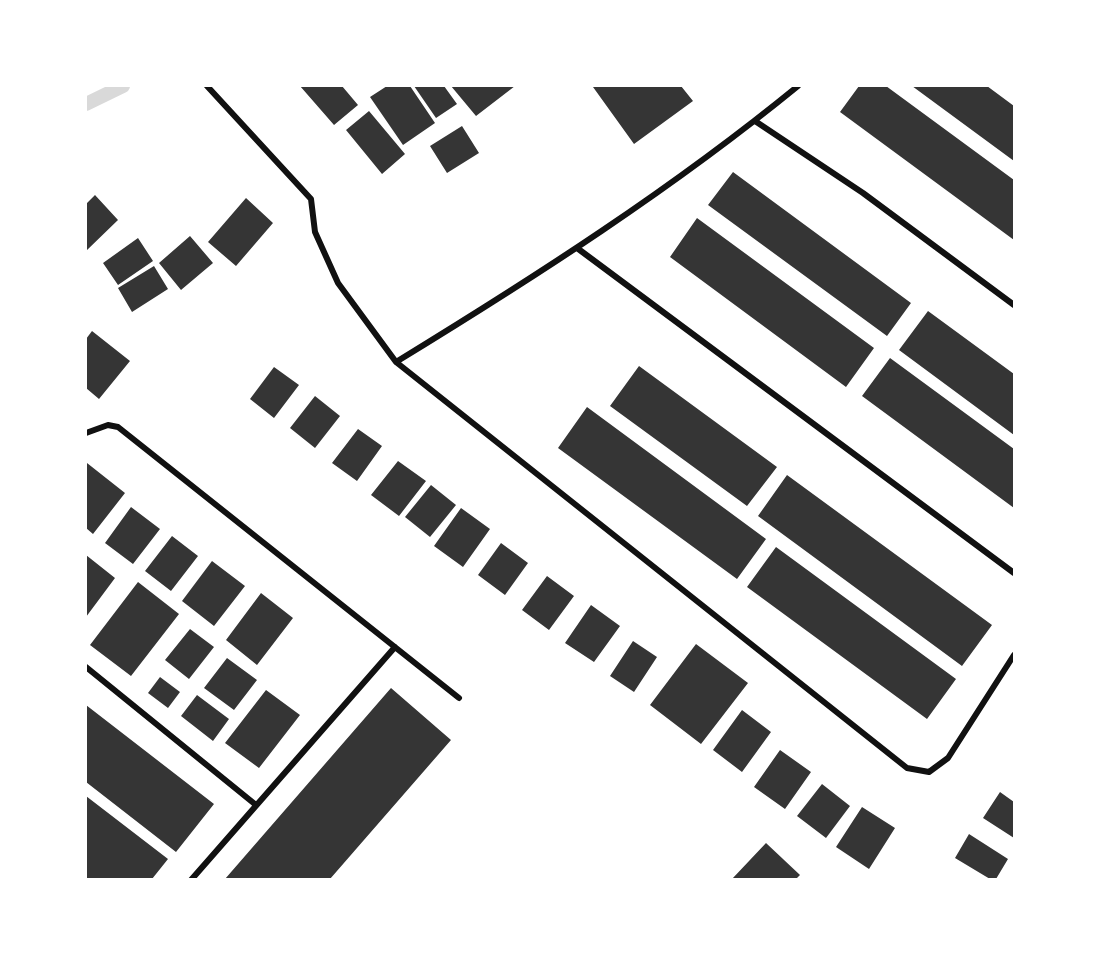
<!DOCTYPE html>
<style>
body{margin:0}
#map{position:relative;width:1100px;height:965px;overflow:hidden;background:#fff;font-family:"Titillium Web",sans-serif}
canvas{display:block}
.frame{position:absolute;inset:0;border:87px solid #fff;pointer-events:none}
</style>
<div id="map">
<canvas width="1100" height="965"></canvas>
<div class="frame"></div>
</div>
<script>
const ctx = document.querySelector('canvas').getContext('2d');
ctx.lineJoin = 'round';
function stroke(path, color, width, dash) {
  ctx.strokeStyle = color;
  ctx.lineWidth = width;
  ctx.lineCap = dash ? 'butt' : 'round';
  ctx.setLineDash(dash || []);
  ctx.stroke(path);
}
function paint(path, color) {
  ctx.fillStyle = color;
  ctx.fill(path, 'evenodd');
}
const stream = new Path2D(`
 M 86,104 L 123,86`);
const building = new Path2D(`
 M 300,86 L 342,86 L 358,105 L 334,125 Z
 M 387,86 L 410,86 L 435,123 L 403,145 L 370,97 Z
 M 414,86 L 444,86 L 457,104 L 436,118 Z
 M 451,86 L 515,86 L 476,116 Z
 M 595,86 L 681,86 L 693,101 L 634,144 L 593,87 Z
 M 859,86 L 886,86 L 1014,180 L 1014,240 L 840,112 Z
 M 912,86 L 987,86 L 1014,106 L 1014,161 Z
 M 369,111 L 405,154 L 382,174 L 346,130 Z
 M 462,126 L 479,153 L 447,173 L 430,146 Z
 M 733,172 L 911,303 L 887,336 L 708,205 Z
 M 95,195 L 118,220 L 86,251 L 86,204 Z
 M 246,198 L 273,223 L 236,266 L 208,242 Z
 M 697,218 L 874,348 L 846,387 L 670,257 Z
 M 190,236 L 213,263 L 181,290 L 159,263 Z
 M 138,238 L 153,261 L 118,285 L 103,263 Z
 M 154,266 L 168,289 L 132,312 L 118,288 Z
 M 928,311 L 1014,374 L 1014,435 L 899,350 Z
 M 92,331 L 130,361 L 99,399 L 86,388 L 86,339 Z
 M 890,358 L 1014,449 L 1014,508 L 862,396 Z
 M 639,366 L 777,467 L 747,506 L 610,406 Z
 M 274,367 L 299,385 L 274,418 L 250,399 Z
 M 315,396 L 340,416 L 315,448 L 290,428 Z
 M 587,407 L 766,539 L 737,579 L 558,448 Z
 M 358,429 L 382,446 L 357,481 L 332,463 Z
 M 398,461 L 426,481 L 399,516 L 371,495 Z
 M 87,463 L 125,493 L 93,534 L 86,528 Z
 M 787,475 L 992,625 L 962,666 L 758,516 Z
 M 431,485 L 456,505 L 430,537 L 405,517 Z
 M 131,507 L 160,529 L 133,564 L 105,543 Z
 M 461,508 L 490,529 L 463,567 L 434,546 Z
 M 172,536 L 198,556 L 171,591 L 145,571 Z
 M 501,543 L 528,563 L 505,595 L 478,575 Z
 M 776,547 L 956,679 L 927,719 L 747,587 Z
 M 86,555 L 115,578 L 86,617 Z
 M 212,561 L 245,586 L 214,626 L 182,601 Z
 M 547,576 L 574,596 L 549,630 L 522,610 Z
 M 138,582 L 179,614 L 131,676 L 90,645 Z
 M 261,593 L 293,618 L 257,665 L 226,640 Z
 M 591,605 L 620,626 L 594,662 L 565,643 Z
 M 190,629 L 214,647 L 189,679 L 165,660 Z
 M 633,641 L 657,657 L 634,692 L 610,676 Z
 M 696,644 L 748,683 L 701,744 L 650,705 Z
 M 227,658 L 257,680 L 234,710 L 204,688 Z
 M 160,677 L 180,692 L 168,708 L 148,693 Z
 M 391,688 L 451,740 L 330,879 L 225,879 Z
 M 266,690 L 300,715 L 259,768 L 225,743 Z
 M 197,695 L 229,719 L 213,741 L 181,716 Z
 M 86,705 L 214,804 L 176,852 L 86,782 Z
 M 742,710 L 771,732 L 742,772 L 713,750 Z
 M 780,750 L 811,772 L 785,809 L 754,787 Z
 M 822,784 L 850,806 L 826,838 L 797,816 Z
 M 1000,792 L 1014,802 L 1014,838 L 983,818 Z
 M 86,796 L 168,859 L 152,879 L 86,879 Z
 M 862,807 L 895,828 L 869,869 L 836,847 Z
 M 969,834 L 1008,859 L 996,879 L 990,879 L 955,858 Z
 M 766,843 L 800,875 L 796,879 L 732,879 Z`);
const minor = new Path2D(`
 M 207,86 L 311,199 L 315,232 L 338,283 L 396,362 L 907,768 L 929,772 L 948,758 L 1014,655
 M 755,121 L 863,193 L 1014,305
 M 577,248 L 1014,573
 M 396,362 C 535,277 672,189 798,86
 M 86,433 L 108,425 L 118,427 L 459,698
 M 86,667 L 256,805
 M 191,880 L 395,647`);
stroke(stream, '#d9d9d9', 14);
paint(building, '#353535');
stroke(minor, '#111', 6);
</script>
